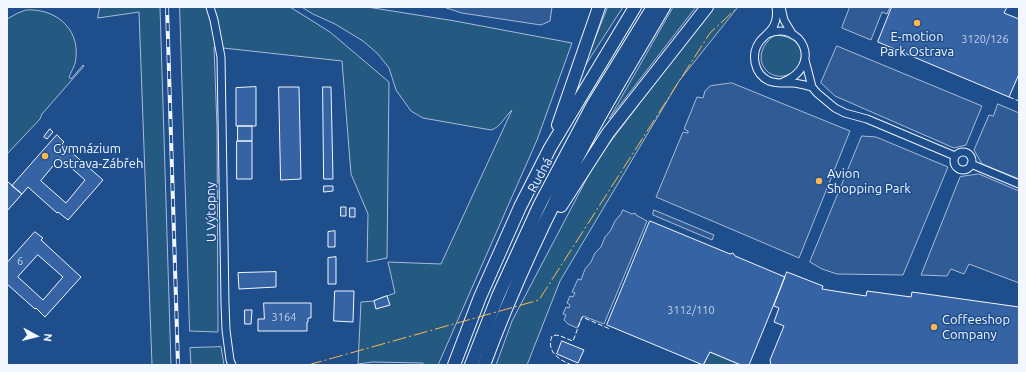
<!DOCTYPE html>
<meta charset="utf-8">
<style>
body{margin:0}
#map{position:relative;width:1026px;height:372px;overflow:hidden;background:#1f4e8c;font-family:Ubuntu,sans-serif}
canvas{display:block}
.frame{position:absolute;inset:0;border:8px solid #f2f6ff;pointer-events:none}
.north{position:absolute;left:16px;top:316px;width:40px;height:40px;-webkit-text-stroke:3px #1f4e8c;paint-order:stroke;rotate:97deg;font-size:11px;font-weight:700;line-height:16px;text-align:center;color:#f2f6ff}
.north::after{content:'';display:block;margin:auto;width:14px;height:18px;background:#f2f6ff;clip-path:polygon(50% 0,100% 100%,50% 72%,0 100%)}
</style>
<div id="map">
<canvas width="1026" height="372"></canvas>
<div class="frame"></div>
<div class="north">N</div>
</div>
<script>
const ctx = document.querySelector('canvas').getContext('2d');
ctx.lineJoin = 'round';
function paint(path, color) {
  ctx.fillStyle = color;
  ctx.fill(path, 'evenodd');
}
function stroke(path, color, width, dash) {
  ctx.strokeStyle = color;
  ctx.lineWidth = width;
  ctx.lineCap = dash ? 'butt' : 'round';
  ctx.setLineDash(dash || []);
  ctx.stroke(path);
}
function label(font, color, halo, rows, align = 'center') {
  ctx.font = font + ' Ubuntu,sans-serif';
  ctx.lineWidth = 3;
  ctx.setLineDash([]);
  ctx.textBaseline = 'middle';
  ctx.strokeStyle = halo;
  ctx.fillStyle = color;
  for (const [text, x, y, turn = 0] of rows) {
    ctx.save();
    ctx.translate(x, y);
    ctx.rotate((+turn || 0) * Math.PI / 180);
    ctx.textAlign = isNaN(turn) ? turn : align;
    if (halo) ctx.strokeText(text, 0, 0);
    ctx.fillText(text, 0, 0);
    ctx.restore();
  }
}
const green = new Path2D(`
 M 100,7 L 160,7 L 171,365 L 152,365 L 139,12 L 98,18 Z
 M 180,7 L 290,7 L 330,32 L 389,82 L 387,258 L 367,262 L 368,214 L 351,174 L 342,61 L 214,47 L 217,127 L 218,332 L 190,331 Z
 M 302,7 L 367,7 L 455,21 L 572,43 L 537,140 L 438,365 L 423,365 L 423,363 L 373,362 L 358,364 L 361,302 L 374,301 L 395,293 L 388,262 L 441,264 L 512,110 C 505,116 501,127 491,130 L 423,118 L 411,111 L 396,90 L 389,68 L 378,54 L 363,41 L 335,24 L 313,14 Z
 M 608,7 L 623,7 L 583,69 Z
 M 674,7 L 696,7 L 609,119 L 672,9 Z
 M 713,7 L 738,7 L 679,81 L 560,281 L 527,365 L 496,365 L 512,321 L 596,161 Z
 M 26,10 C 54,8 79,27 76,57 C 76,64 72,70 69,77 L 71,79 L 83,65 L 84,66 L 42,114 L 40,119 L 7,154 L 7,19 L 16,14 Z
 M 776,35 C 790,36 804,43 801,59 C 800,62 800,64 798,67 C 779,90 748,66 767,42 C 770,39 772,36 776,35 Z
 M 221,347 L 224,365 L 191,365 L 190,348 Z
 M 710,352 L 741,365 L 704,365 Z`);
const parking = new Path2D(`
 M 444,7 L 552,7 L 550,21 L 541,25 L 462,13 Z
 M 850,7 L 890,7 L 887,14 L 882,12 L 871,40 L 842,28 Z
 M 837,46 L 982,106 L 966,145 L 954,148 L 835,96 L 821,83 Z
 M 732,83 L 850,131 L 799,258 L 656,197 L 683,132 L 688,133 L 688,131 L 684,129 L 697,97 L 703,98 L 705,91 L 710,86 Z
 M 998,104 L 1019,113 L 1019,179 L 982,164 L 974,150 L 989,115 L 993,116 Z
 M 862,136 L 876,137 L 948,167 L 903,275 L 837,274 L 822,269 L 810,262 Z
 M 979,174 L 1019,191 L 1019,283 L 969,264 L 964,274 L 951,269 L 947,276 L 921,275 L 960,177 Z
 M 623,210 L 632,214 L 635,213 L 636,215 L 647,221 L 604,324 L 583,316 L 577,328 L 568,324 L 564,320 L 566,315 L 563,314 L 566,307 L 569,308 L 570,305 L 567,303 L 570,296 L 573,297 L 575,293 L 572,292 L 578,279 L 581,280 L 585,269 L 591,262 L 595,253 L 601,247 L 605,237 L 611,230 L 615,221 L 621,214 Z
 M 654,210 L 714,235 L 712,240 L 653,215 Z`);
const building = new Path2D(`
 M 892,7 L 1007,7 L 1004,13 L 1019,19 L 1019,74 L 1009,97 L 878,42 Z
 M 256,87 L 256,126 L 236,126 L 236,88 Z
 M 279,87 L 299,87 L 301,179 L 281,180 Z
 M 323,87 L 331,87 L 333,179 L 324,179 Z
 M 238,126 L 252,126 L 252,141 L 238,141 Z
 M 50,129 L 53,132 L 47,139 L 44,137 Z
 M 57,135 L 64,142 L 62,144 L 103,180 L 68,220 L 58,212 L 57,213 L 28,187 L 22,194 L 12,186 ZM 60,158 L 85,180 L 66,203 L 41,181 Z
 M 237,141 L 252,141 L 252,179 L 237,179 Z
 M 7,181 L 22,194 L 7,211 Z
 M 324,186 L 333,186 L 333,191 L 324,192 Z
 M 341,207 L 346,207 L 346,216 L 341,216 Z
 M 350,208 L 355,208 L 355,217 L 350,217 Z
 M 650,221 L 730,254 L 733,253 L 735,256 L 785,277 L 749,365 L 741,365 L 710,352 L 703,365 L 607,325 Z
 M 335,231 L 335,247 L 328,247 L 328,232 Z
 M 35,232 L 43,238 L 41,240 L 81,277 L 45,317 L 36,308 L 35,309 L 7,284 L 7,263 ZM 38,255 L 63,277 L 43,300 L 18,277 Z
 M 336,257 L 336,284 L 328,284 L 328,258 Z
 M 276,272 L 276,287 L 239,289 L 238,273 Z
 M 787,272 L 823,286 L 822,289 L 866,296 L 867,291 L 911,297 L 912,292 L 1019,307 L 1019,365 L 771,365 L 770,360 L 784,326 L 774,322 L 779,308 L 774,306 Z
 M 335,291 L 354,291 L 353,322 L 334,321 Z
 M 387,296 L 390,305 L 376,309 L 374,301 Z
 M 264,303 L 311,303 L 311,318 L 308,318 L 308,322 L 307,322 L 307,331 L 258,331 L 258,319 L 264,319 Z
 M 245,310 L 252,310 L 251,324 L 245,324 Z
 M 562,341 L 584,350 L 578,363 L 557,354 Z`);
const minor = new Path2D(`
 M 210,7 L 214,20 L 221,57 L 225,303 L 226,330 L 230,360 L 232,365
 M 776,7 C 777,13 777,19 774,25 C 771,32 764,36 760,41 C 750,54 754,74 769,81 C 777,84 786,83 794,83 C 800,84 806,85 812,87
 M 781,7 L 784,20 L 793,35
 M 767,34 C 802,19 824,66 783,82
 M 805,60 L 812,87 L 817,93 L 835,108 L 845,113 L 867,119 L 955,156
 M954 161a9 9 0 1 1 18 0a9 9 0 1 1-18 0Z
 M 971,164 L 1019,184`);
const trunk = new Path2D(`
 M 558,125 L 599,7
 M 561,206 L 608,133 L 707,7
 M 454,365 L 480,297 L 520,207 L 550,148 L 635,7
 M 471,365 L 498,296 L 540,204 L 592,106 L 653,7
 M 484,365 C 513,287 549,210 589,136 C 613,92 639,50 664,7`);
const rail = new Path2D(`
 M 167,7 L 178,365`);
const fence = new Path2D(`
 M 1009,97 L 1019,101
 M 572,365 C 559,360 546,352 552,336 C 558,333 566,339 573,341 L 582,317 L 610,329`);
const power = new Path2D(`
 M 308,365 L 539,300 L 710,33 L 738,7`);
const markers = [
 [917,23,4,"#ffb74d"],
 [45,156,4,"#ffb74d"],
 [819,181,4,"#ffb74d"],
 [934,327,4,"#ffb74d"]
];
const numberNames = [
 ["3120/126",985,39],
 ["6",20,261],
 ["3112/110",691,310],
 ["3164",284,317]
];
const poiNames = [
 ["E-motion",917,37,"center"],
 ["Park Ostrava",917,52,"center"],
 ["Gymnázium",53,149],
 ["Ostrava-Zábřeh",53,164],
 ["Avion",827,174],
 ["Shopping Park",827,189],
 ["Coffeeshop",942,320],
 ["Company",942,335]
];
const streetNames = [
 ["Rudná",540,175,-62],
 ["U Výtopny",211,212,-91]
];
paint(green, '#245a82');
stroke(green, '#a8bbd7', 1);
paint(parking, '#305b95');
stroke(parking, '#a8bbd7', 1);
paint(building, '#3563a3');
stroke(building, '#f2f6ff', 1);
stroke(minor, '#f2f6ff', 9);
stroke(trunk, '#f2f6ff', 14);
stroke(minor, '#1f4e8c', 7);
stroke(trunk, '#1f4e8c', 12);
stroke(rail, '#f2f6ff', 4);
stroke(rail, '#1f4e8c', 2.5, [8]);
stroke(fence, '#f2f6ff', 1, [5, 2]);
stroke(power, '#ffb74d', 1, [14, 3, 2, 3]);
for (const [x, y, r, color] of markers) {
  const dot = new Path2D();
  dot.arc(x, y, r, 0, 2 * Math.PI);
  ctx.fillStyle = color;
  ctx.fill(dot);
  stroke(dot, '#1f4e8c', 1.5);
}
label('11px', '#c3d1e8', null, numberNames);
label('13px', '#f2f6ff', '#1f4e8c', poiNames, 'left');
label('13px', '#f2f6ff', '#1f4e8c', streetNames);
</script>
